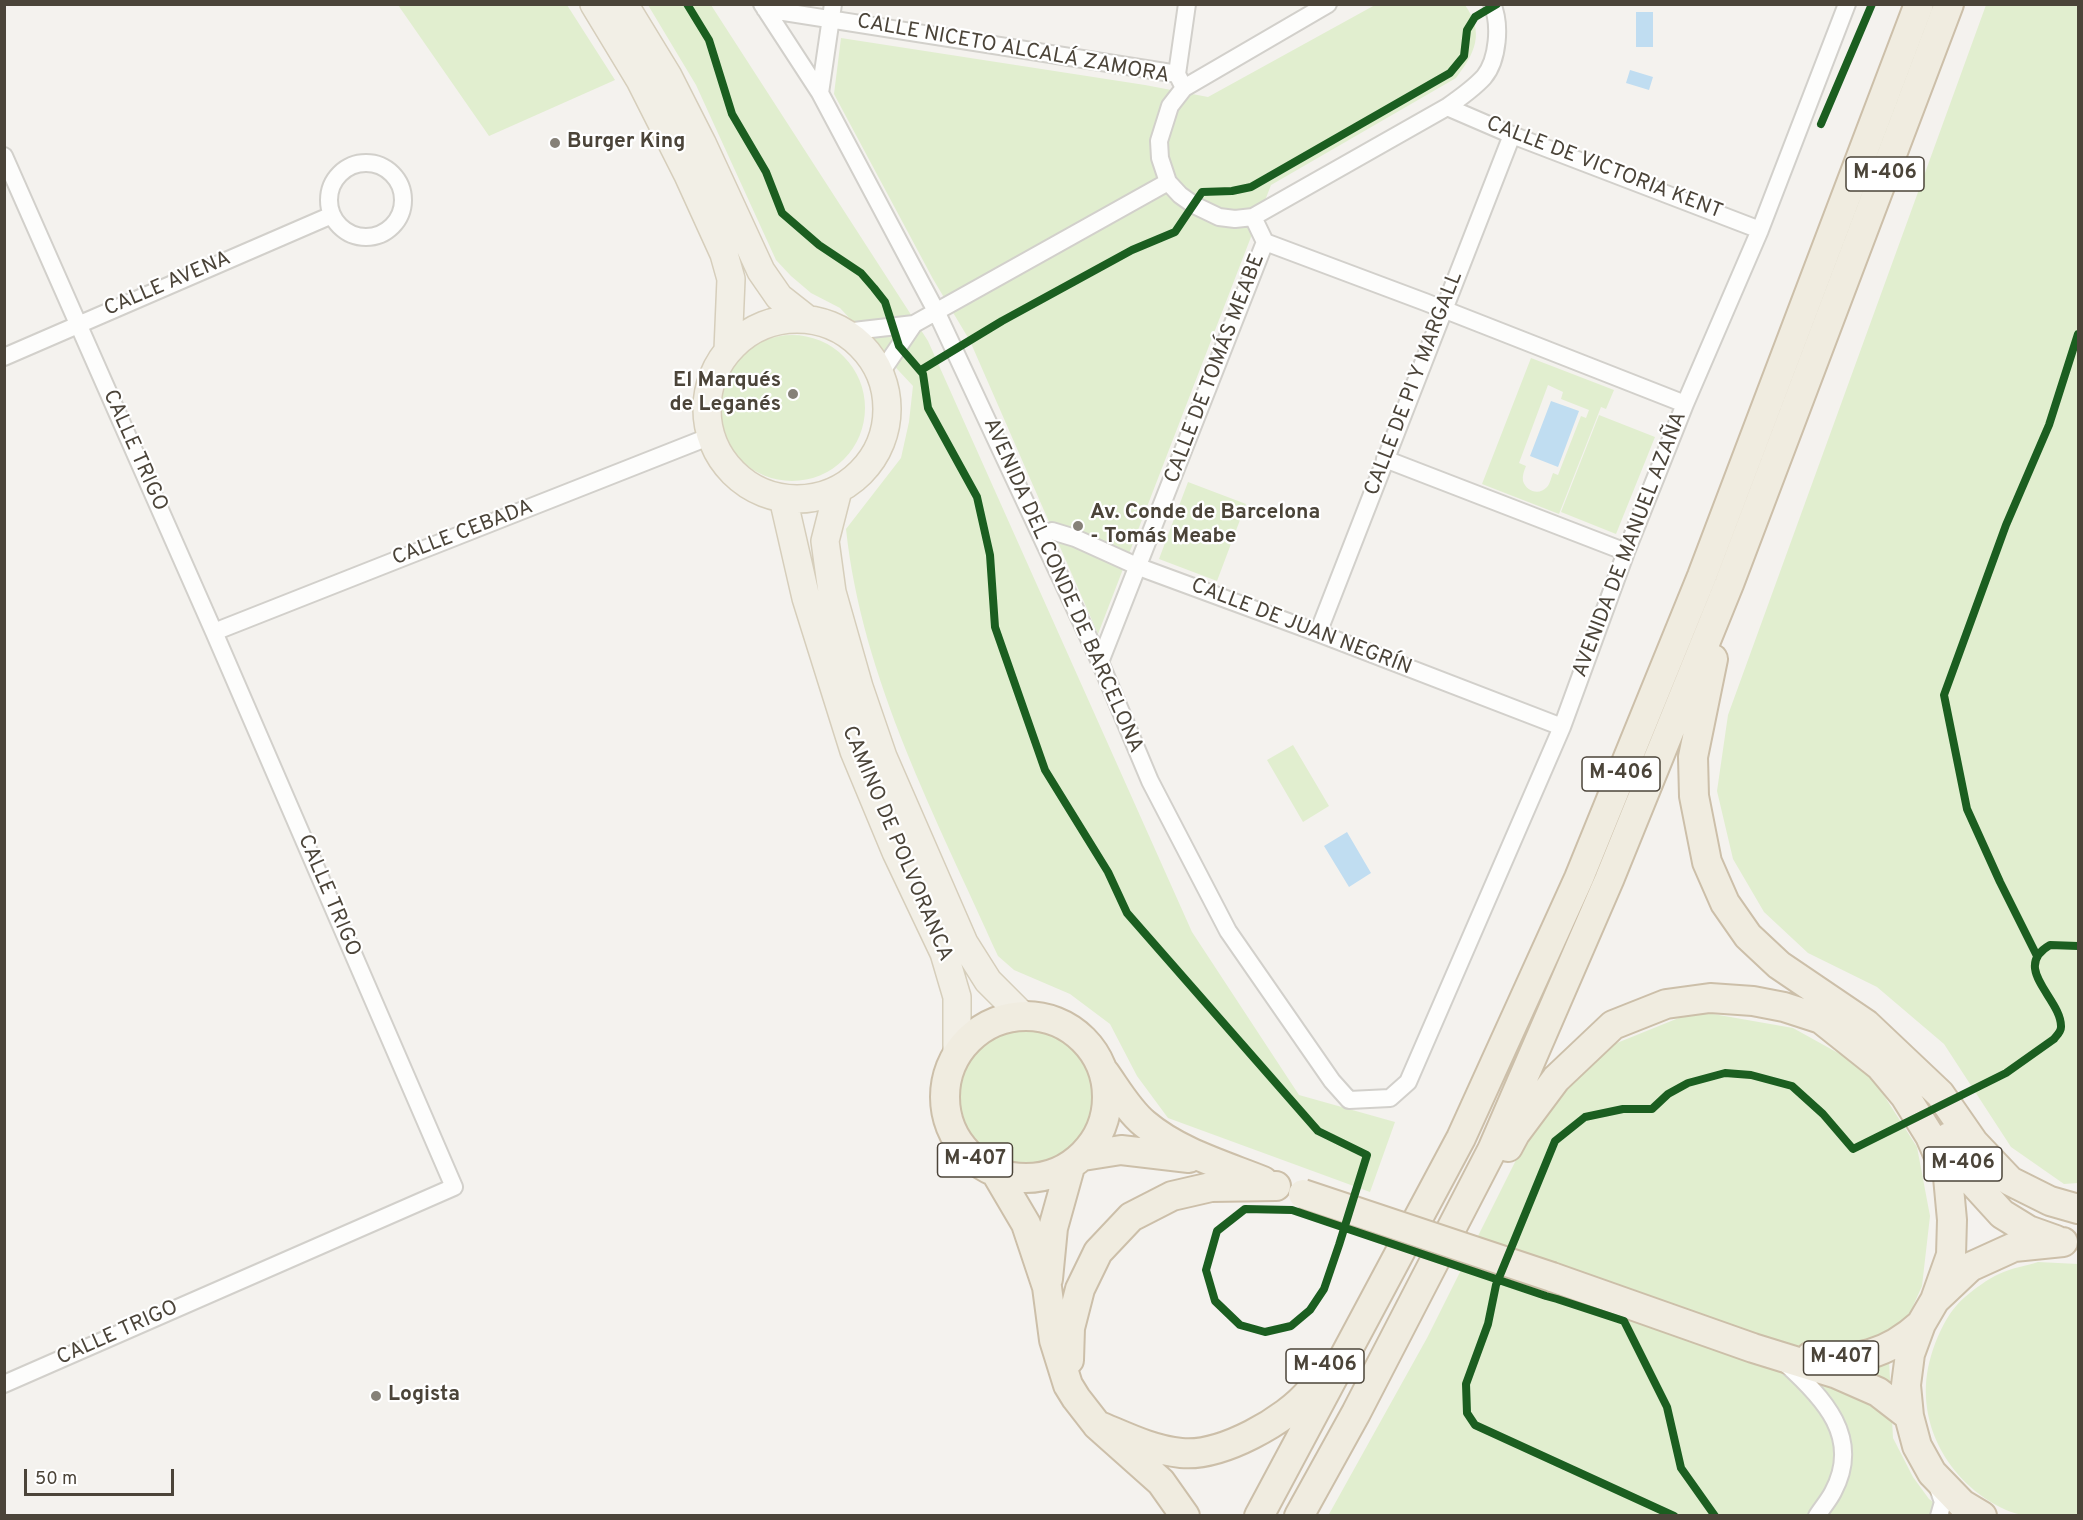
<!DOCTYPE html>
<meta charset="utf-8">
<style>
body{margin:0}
#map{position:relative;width:2083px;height:1520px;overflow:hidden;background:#f4f2ee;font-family:Overpass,sans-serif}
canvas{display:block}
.frame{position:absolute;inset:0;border:6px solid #4b4439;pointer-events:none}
.scale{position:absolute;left:24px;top:1469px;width:150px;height:27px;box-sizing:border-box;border:3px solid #4b4439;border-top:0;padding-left:8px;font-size:18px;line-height:21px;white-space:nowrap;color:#4b4439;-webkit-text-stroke:4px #fff;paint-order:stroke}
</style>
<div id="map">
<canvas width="2083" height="1520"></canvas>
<div class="frame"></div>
<div class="scale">50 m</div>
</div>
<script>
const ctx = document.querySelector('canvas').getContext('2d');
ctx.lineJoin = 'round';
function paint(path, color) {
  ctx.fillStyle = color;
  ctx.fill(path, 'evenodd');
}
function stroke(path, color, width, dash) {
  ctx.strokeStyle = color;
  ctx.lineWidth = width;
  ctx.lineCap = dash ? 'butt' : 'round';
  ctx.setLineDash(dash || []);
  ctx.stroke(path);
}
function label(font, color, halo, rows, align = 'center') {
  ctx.font = font + ' Overpass,sans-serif';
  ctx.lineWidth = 4.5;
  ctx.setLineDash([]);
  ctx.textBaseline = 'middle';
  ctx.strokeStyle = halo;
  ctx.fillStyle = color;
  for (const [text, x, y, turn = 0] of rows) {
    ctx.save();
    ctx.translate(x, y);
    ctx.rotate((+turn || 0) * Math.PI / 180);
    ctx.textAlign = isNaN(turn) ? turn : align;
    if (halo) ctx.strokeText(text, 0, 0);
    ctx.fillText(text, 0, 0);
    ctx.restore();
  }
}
const green = new Path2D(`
 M 398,5 L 567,5 L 615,80 L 489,136 Z
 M 648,5 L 711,5 L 928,341 L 1192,932 L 1299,1095 L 1395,1122 L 1370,1192 L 1168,1118 L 1137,1076 L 1110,1024 L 1070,994 L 1014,970 L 998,956 C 937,819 862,680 846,529 L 901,458 L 909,422 L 913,386 L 840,308 L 811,293 L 791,276 L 776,260 L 696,85 Z
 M 1375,5 L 1465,5 C 1485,33 1475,53 1456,78 L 1271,185 L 1098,634 L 970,341 L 933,279 L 834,94 L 841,38 L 1145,85 L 1208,97 Z
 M 1986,5 L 2078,5 L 2078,1183 L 2064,1184 L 2011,1147 L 1944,1044 L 1877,987 L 1808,953 L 1764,912 L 1733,859 L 1717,791 L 1728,715 Z
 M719 408a73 73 0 1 1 146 0a73 73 0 1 1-146 0Z
 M 1531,358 L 1614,390 L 1606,409 L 1601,407 L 1559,514 L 1482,484 ZM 1548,385 L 1563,392 L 1561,399 L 1589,410 L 1586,418 L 1581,416 L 1558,475 L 1553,473 C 1551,478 1550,484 1547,487 C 1539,496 1526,491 1523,481 C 1522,476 1524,471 1526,466 L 1519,463 Z
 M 1599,415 L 1655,437 L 1616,534 L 1561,512 Z
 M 1188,482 L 1246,504 L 1217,581 L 1159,559 Z
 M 1293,745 L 1329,806 L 1303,822 L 1267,760 Z
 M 1696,1011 L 1793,1028 L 1867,1069 L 1917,1147 L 1930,1216 L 1922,1286 L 1889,1360 L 1893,1438 L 1913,1477 L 1929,1499 L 1952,1515 L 1328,1516 L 1427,1338 L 1532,1128 L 1602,1049 Z
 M960 1097a66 66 0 1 1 132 0a66 66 0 1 1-132 0Z
 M 2038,1262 L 2078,1264 L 2078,1515 C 2057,1517 2026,1519 2006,1510 C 1947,1483 1912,1419 1931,1356 C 1937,1336 1948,1311 1965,1297 C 1974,1289 1988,1279 1999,1274 C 2011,1268 2026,1266 2038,1262 Z`);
const water = new Path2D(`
 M 1636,12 L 1653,12 L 1653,47 L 1636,47 Z
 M 1630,70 L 1653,77 L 1649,90 L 1626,83 Z
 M 1551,401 L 1579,411 L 1558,467 L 1530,456 Z
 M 1347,832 L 1371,873 L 1349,887 L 1324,846 Z`);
const minor = new Path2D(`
 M 762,4 L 820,93 L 936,311 L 1100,662 L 1150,781 L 1228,931 L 1332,1081 L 1349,1100 L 1390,1098 L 1408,1082 L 1562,727 L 1626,552 L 1685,404 L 1760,230 L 1847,4
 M 1328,4 L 1184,88 L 1170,106 L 1159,141 L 1160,158 L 1168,182 L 1180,195 L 1194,205 L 1219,217 L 1235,219 L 1253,217 L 1447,107 C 1460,98 1473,89 1484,77 C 1498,60 1501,24 1492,4
 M 765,9 L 1165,72 L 1177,74 L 1184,88
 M 1177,74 L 1187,4
 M 820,93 L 833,4
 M 1447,107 L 1512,135 L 1760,230
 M 4,156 L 214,632 L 454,1187 L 4,1384
 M329 200a37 37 0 1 1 74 0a37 37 0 1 1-74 0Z
 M 1253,217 L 1265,242 L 1425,302 L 1685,404
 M 845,332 L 914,324 L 1168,182
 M 4,357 L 332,215
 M 880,374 L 914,324
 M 1385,459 L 1626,552
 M 1041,536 L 1052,531 L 1075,538 L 1139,567 L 1318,633 L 1562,727
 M 214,632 L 711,436
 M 1318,633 L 1512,135
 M 1100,662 L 1265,242
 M 1785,1363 C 1824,1398 1862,1438 1833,1492 C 1829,1500 1822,1508 1817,1516
 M 1937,1485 L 1943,1502 L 1939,1516`);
const primary = new Path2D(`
 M 594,4 L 640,80 L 688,175 L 724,254 L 731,279 L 728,350
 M 624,4 L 668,76 L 702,143 L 761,271 L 779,297 L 807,319
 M707 409a90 90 0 1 1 180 0a90 90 0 1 1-180 0Z
 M 838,490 L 825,541 L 832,592 L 859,687 L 883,757 L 964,943 L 988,981 L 1022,1015
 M 783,498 L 806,598 L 854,751 L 896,852 L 944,953 L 957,997 L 957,1053`);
const trunk = new Path2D(`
 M 1713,659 L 1693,757 L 1694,796 L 1707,862 L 1725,903 L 1748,936 L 1779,965 L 1866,1024 L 1940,1094 L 1974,1143 L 2010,1181 L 2050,1201 L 2078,1209
 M945 1097a81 81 0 1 1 162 0a81 81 0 1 1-162 0Z
 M 1105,1073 C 1117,1090 1129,1111 1145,1124 C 1178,1152 1223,1165 1263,1181
 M 1949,1137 L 1971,1180 L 2002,1214 L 2028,1230 L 2056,1240
 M 1508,1147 L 1515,1134 L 1556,1079 L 1613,1025 L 1666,1004 L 1710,998 L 1753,1001 L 1784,1007 L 1821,1019 L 1880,1066 L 1905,1096 L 1930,1136 L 1948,1177 L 1952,1220 L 1951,1255 L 1935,1300
 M 1083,1156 L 1121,1150 L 1189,1158
 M 996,1173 L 1026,1224 L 1047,1287 L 1054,1340 L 1068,1385 L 1076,1398 L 1097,1425 L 1161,1482 L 1185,1516
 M 1552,1277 L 1753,1348 L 1837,1374 L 1878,1392 L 1909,1416
 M 1048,1279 L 1053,1228 L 1070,1167
 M 1811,1356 C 1855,1363 1888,1354 1921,1324
 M 1069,1360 L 1070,1328 L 1080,1289 L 1098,1252 L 1131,1217 L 1172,1196 L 1211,1187 L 1276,1186
 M 1097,1425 C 1124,1436 1151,1450 1181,1453 C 1221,1457 1286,1421 1311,1390 C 1315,1386 1317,1379 1320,1374
 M 1259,1516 L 1461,1138 L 1579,878 L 1702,576 L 1919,4
 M 1299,1516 L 1356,1413 L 1492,1150 L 1609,880 L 1729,584 L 1949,4
 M 1982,1516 L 1962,1504 L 1932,1473 L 1917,1446 L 1909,1416 L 1906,1385 L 1910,1354 L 1921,1324 L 1935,1300 L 1970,1267 L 2014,1247 L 2063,1242`);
const trunkBridge = new Path2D(`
 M 1303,1194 L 1552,1277`);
const cycleway = new Path2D(`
 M 687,4 L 709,40 L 732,114 L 766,172 L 782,213 L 819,245 L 861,273 L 874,288 L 885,302 L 899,346 L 923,374 L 928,408 L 977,497 L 990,555 L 995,627 L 1045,770 L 1108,872 L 1127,913 L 1318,1131 L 1367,1155 L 1339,1245 L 1324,1289 L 1310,1310 L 1291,1326 L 1265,1332 L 1240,1325 L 1215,1301 L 1206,1270 L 1217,1231 L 1245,1209 L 1292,1210 L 1546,1296 L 1557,1299 L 1624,1321 L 1667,1407 L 1681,1468 L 1715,1516
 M 1821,124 L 1872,4
 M 921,370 L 1002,321 L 1132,250 L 1175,232 L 1202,192 L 1232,191 L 1251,187 L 1450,73 L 1464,56 L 1467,30 L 1475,17 L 1497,4
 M 2037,956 L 2000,882 L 1967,809 L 1944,695 L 2006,525 L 2049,425 L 2078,334
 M 1674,1516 L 1475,1425 L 1467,1413 L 1466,1384 L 1488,1324 L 1496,1285 L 1555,1141 L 1585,1117 L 1623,1109 L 1652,1109 L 1668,1094 L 1688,1083 L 1725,1073 L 1751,1075 L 1792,1086 L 1823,1114 L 1853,1149 L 2006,1073 L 2054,1039 C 2057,1035 2061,1032 2061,1027 C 2062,999 2010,968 2050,945 L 2078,946`);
const markers = [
 [555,143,6,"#868178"],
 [793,394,6,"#868178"],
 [1078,526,6,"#868178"],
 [376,1396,6,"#868178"]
];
const shields = [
 [1885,174,78],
 [1621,774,78],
 [975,1160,75],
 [1963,1164,78],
 [1841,1358,75],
 [1325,1366,78]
];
const shieldNames = [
 ["M-406",1885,174],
 ["M-406",1621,774],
 ["M-407",975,1160],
 ["M-406",1963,1164],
 ["M-407",1841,1358],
 ["M-406",1325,1366]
];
const streetNames = [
 ["CALLE NICETO ALCALÁ ZAMORA",1013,50,10],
 ["CALLE DE VICTORIA KENT",1604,169,21],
 ["CALLE AVENA",168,285,-23],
 ["CALLE DE TOMÁS MEABE",1216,369,-69],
 ["CALLE DE PI Y MARGALL",1415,384,-69],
 ["CALLE TRIGO",134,451,66],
 ["CALLE CEBADA",463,534,-21],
 ["AVENIDA DE MANUEL AZAÑA",1631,545,-69],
 ["AVENIDA DEL CONDE DE BARCELONA",1062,586,66],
 ["CALLE DE JUAN NEGRÍN",1301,628,21],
 ["CAMINO DE POLVORANCA",896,844,67],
 ["CALLE TRIGO",328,896,67],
 ["CALLE TRIGO",118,1334,-24]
];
const poiNames = [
 ["Burger King",567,143],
 ["El Marqués",781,382,"right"],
 ["de Leganés",781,406,"right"],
 ["Av. Conde de Barcelona",1090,514],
 ["- Tomás Meabe",1090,538],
 ["Logista",388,1396]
];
paint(green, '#e1eecf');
paint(water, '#c0ddf1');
stroke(minor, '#d2d0cb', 20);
stroke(primary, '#d6cebb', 30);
stroke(trunk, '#ccbfa9', 32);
stroke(minor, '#fdfdfc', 16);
stroke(primary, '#f2efe6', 27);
stroke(trunk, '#f0ece0', 28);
stroke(trunkBridge, '#ccbfa9', 32, []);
stroke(trunkBridge, '#f0ece0', 28);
stroke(cycleway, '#1b5e20', 8);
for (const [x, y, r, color] of markers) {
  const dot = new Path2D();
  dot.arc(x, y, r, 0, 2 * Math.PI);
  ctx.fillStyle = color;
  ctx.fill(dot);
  stroke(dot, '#fff', 2);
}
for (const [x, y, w] of shields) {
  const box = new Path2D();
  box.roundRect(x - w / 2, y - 17, w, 34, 4.5);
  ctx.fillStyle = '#fff';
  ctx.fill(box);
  stroke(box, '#4b4439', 1.5);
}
label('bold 20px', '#4b4439', null, shieldNames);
label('21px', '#4b4439', '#fff', streetNames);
label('bold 21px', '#4b4439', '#fff', poiNames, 'left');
</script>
